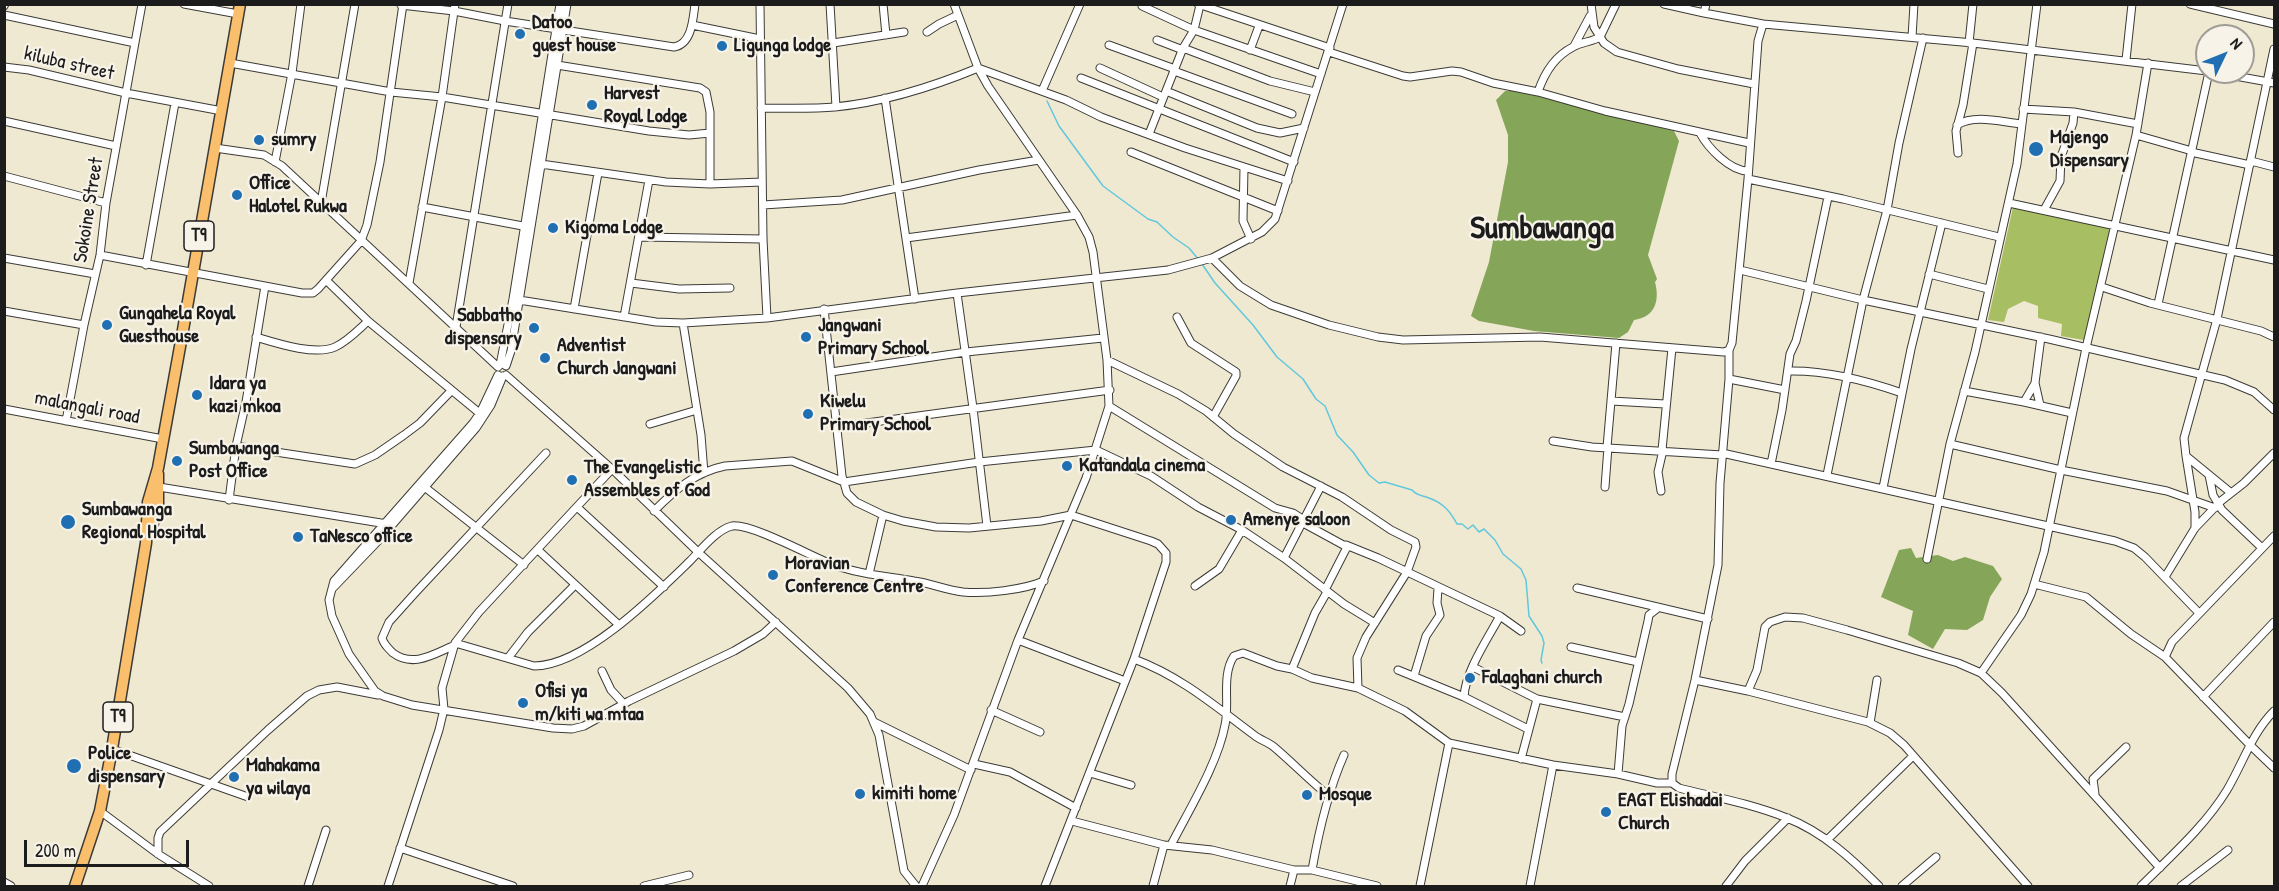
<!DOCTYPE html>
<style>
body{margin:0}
#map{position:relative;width:2279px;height:891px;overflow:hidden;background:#f0e9d2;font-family:"Patrick Hand",sans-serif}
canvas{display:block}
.frame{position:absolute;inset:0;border:6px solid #1c1c1c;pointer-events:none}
.north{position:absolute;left:2195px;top:24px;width:60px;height:60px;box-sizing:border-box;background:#f7f3e8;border:2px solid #9f9d96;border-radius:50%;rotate:47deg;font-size:16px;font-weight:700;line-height:24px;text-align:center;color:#1c1c1c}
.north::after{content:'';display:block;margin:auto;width:21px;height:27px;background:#1f6fb2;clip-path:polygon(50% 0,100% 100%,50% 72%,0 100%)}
.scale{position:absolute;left:24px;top:840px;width:165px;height:27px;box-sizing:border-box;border:3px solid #1c1c1c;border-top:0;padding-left:8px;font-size:18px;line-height:21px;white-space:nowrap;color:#1c1c1c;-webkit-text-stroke:4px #f7f3e8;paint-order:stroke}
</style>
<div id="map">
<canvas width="2279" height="891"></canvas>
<div class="frame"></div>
<div class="north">N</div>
<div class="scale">200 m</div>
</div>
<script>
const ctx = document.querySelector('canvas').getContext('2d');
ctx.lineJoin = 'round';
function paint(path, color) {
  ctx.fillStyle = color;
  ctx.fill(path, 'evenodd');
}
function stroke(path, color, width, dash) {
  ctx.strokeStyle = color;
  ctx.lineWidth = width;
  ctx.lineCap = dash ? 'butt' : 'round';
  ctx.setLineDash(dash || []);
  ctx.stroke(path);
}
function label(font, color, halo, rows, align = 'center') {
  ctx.font = font + ' "Patrick Hand",sans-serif';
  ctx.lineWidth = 4.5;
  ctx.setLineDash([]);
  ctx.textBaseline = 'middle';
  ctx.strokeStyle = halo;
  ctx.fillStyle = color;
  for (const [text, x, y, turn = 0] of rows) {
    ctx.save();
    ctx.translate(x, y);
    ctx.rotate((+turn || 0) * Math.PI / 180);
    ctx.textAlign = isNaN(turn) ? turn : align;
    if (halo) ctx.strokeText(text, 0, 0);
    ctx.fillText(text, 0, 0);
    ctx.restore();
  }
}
const green = new Path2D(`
 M 2013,207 L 2115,229 L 2089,341 L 2061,336 L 2062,324 L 2038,318 L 2038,306 L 2024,301 L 2008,309 L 2004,322 L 1988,320 Z`);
const forest = new Path2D(`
 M 1505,91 L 1526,91 L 1674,131 L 1679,141 L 1648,255 L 1657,279 L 1655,282 C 1660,301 1655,317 1634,320 L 1628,332 L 1619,338 L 1534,331 L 1479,321 L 1471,316 L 1489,262 L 1508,162 L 1508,135 L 1496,100 Z
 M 1911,548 L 1916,558 L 1938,555 L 1953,561 L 1965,557 L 1993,566 L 2002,579 L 1990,597 L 1983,620 L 1967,630 L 1945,629 L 1933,649 L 1908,635 L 1913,611 L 1881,597 L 1899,550 Z`);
const stream = new Path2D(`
 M 1047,101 L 1059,126 L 1103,186 L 1148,219 L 1157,222 L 1173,237 L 1189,248 L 1199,260
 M 1202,264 L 1215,283 L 1253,325 L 1277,357 L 1303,379 L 1316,399 L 1325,406 L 1337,435 L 1353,452 L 1369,475 L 1379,483 L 1385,482 L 1412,490 C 1417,496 1422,495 1429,498 C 1443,503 1450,511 1457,524 L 1462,524 L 1468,529 L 1473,525 L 1479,532 L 1484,529 L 1495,540 L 1503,554 L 1521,569 L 1526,580 L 1529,616 L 1542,636 L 1544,643 L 1541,660 L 1542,663`);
const minor = new Path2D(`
 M 184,4 L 238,14
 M 760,4 L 763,239 L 767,318
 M 830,4 L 836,107
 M 883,4 L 886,35
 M 1198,4 L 1330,48
 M 1591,4 L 1594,27 L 1604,43 L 1617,52 L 1678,69 L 1754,84
 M 1664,4 L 1704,13
 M 1706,4 L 1704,13 L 1763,24
 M 2190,4 L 2274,24
 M 401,5 L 454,11 L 505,21 L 674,47 C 692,44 693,19 695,4
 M 4,6 L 5,4
 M 1142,6 L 1194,30 L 1321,74
 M 4,15 L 135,43
 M 692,25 L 760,39
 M 927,32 L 939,24 L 958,15
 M 1912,37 L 1914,4
 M 1157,40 L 1183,50
 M 833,43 L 904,32
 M 1969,43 L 1973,4
 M 1109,45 L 1175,69
 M 1574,46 L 1590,16
 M 1183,48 L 1270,81 L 1315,92
 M 1250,50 L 1259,26
 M 1329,52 L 1403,76 L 1410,77 L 1452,71 L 1461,72 L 1493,83 L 1538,92 L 1605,111 L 1749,143
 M 2126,60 L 2132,4
 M 230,63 L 391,92 L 442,97 L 649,131 L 689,135 L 710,133
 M 557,65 L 700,88 L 706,92 L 710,112 L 710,184
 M 4,67 L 29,70 L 126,93 L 222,111
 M 1100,68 L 1163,97
 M 1174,71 L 1292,114
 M 2213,72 L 2274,83
 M 1081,78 L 1294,162
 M 1042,91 L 1080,4
 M 1166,91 L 1257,128 L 1280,133 L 1304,128
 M 1538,92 C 1544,74 1555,56 1573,47 C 1581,42 1592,42 1600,37 L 1616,4
 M 885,98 L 915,299
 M 761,108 C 786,108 811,109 835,107 C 885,102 932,87 978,68 L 1066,100 L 1101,117 L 1185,148 L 1288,181
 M 2023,109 L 2074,112 L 2138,124
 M 4,121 L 116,146
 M 1957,125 C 1975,114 2001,122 2022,124
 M 1700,133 C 1708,148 1730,171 1748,171
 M 1149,134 L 1183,48 L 1194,30 L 1200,5
 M 2136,135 L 2192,151
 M 215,148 L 264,155 L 282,166 L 498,367
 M 1131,152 L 1278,211
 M 2191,152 L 2250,165
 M 1958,153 L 1956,131 L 1963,105 L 1973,43
 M 2251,161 L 2274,167
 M 275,162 L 292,73 L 301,4
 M 541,164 L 666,182 L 710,184 L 762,182
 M 1244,167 L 1243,221 L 1251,239
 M 4,176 L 106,203
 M 1748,179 L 1843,199 L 1999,237
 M 321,203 L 355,4
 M 2009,203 L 2274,260
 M 763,205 L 842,200 L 979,170 L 1039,160
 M 422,207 L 528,227
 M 2044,210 L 2060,181 L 2061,157 L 2073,123 L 2074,112
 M 639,237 L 763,239
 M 906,238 L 1077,215
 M 100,255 L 302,293 L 313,293 L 318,289 L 361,241 L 367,225 L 380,162 L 403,4
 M 4,258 L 95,274
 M 1212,258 L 1240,286 L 1271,305 L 1329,325 L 1378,337 L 1403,340 L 1540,337 L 1724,352 L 1729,350 L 1732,343 L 1748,179 L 1758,41 L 1763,24 L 1973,43 L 2207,71
 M 146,265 L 175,103
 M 1740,270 L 1863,300 L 2049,339 L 2225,380 L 2254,392 L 2274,410
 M 1929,274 L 1988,289
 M 327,281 L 368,321 L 483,416
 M 409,283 L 442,97 L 455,4
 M 631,283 L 679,289 L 730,288
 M 2102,287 L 2150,303 L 2261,331 L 2274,337
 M 957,293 L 973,408 L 987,526
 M 513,299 L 656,322 L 683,323 L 767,318 L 957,293 L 1168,270 L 1212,258 L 1262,232 L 1275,219 L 1343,4
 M 2158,304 L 2209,72
 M 574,309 L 598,173
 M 824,309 L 842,476 L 847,493 L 856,502 L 883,515 L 903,521 L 936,527 L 969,528 L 1041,521 L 1071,515 L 1151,541 L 1158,544 L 1166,553 L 1166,562 L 1134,659 L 1045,886
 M 4,311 L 84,325
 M 624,317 L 649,180
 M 1177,317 L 1191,343 L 1236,372 L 1236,376 L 1213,417
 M 683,323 L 701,435 L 704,473
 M 456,327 L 508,4
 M 256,337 C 276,343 315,356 335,347 C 348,341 358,330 368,321
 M 1729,350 L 1729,379 L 1720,483 L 1718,565 L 1695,680 L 1672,774 L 1672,783 L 1679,788 C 1715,797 1752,804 1787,818 C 1823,832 1852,859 1879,886
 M 1107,360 L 1178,394 L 1206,411 L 1234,434 L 1283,467 L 1342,497 L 1391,530 L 1415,542 L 1416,547 L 1407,572 L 1366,637 L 1357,658 L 1358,688 L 1405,711 L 1449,743 L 1553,765 L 1618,774 L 1657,783 L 1672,783
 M 500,365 L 513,299 L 560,4
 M 506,366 L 511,351 L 567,4
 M 1788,371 C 1827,370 1865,380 1902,393
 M 831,372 L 966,352 L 1103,338
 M 498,375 L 480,413 L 473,423 L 334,581 L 329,600 L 332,616 L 349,654 L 375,691 L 383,696 L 412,705 L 553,728 L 572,729 L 584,726 L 629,701 L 734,651 L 763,634 L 776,622
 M 506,375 L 612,469 L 698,552 L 848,688 L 870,714 L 879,735 L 904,871 L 916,886
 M 1729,379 L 1785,390
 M 2035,383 L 2040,405
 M 1964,391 L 2024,402 L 2072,413
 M 1611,401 L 1665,404
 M 2024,402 L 2035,383 L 2041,337
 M 1109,406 L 1275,508 L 1293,513 L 1304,520
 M 4,409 L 163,439
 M 66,421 L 84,325 L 100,255 L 106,203 L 142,4
 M 650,424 L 697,410
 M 837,427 L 1110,390
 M 1553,441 L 1592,447 L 1722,455
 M 1950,444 L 2061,470 L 2167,491 L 2215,508
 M 236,446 L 355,464 L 375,455 L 404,435 L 420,423 L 451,391
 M 1607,447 L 1616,343
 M 1662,450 L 1672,348
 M 1722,453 L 2115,541 L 2134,548 L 2145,557 L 2199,613
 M 2186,456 L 2195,512 L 2195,528
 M 1771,464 L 1782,410 L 1790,354 L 1796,341 L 1806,301 L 1828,197
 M 1827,475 L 1863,300 L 1887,210 L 1899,143 L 1923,38
 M 2209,475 L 2213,495 L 2222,510 L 2262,548
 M 422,485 L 524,565
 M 159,487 L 387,524
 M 1605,487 L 1608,447
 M 1883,488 L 1911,349 L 1942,223
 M 1661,491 L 1658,472 L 1663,450
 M 2230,492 L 2186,456 L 2184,438 L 2217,319 L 2274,49
 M 229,500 L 236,446 L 246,402 L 265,286
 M 577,507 L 664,587
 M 654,511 C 675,490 695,472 725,466 L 792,461 L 844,482 L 979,462 L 1096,450 L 1151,476 L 1198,507 L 1242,530 L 1284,558 L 1344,604 L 1375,623
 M 1303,523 L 1347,547 L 1325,590
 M 2274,536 L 2172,642 L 2165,657 L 2250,745 L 2274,768
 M 1346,545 L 1378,558 L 1500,616 L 1521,631
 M 538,550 L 619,625
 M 1284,558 L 1321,486
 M 1927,559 L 1950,444 L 1975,352 L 2017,164 L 2037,4
 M 869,574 L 883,515
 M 2165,577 L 2195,528 L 2221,501 L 2244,483 L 2274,453
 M 2034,584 L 2086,597 L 2131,634 L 2165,657
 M 1195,586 L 1219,569 L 1242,530
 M 333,588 L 380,539 L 476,428 L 491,405 L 503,376
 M 1577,588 L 1708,619
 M 1018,640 L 1125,681
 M 455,643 L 534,666 C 584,666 655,595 690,561 C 701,550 716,530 732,526 C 750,523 809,555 829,563 C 856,574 886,576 914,581 C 930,583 946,590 963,592 C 986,594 1023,590 1044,581
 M 453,646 C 434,654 413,668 393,653 C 388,648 384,645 382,638 L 389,622 L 416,592 L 546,453
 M 1571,647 L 1638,662
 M 508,658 L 528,632 L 575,585
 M 1134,659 C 1180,676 1215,706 1254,735 C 1260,740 1268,742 1274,747 C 1293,763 1310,781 1329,796
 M 1473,667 L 1537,699
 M 1292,669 L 1315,613 L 1327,592
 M 1398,670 L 1464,697 L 1528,729
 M 602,671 L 611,690 L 624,704
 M 1981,673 L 2021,615 L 2031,594 L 2044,552 L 2086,348 L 2136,135 L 2148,63
 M 1414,676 L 1426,636 L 1440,615 L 1437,603 L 1438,588
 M 1695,680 L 1748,691 L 1868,722 L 1890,733 L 1904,745 L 2028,886
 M 1748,691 L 1757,670 L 1765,627 L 1770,622 L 1785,617 L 1803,618 L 1847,630 L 1958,663 L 1981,673 L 2002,693 L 2160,868
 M 1464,697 C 1465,672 1488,638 1500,616
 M 2203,697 L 2274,622
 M 991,710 L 1040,732
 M 874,722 L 971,770
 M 1870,723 L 1877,680
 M 112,749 L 248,797
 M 1521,759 L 1537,699 L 1625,717
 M 974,764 L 1010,772 L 1076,808
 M 1090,773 L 1131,785
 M 1618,774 L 1622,726 L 1629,704 L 1648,621 L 1649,615 L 1658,608
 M 2095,794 L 2093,779 L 2126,747
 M 100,811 L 158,854 L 209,886
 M 1072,821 L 1164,845 L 1212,850 L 1294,870 L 1312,870 L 1377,886
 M 1827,840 L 1913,756
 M 1171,845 C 1189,810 1218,763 1225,725 C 1230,704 1221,675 1234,656 L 1243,653 L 1277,666 L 1292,669 L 1312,678 L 1358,688
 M 400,848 L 513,886
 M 158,854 L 158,838 L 160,832 L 268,730 L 307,696 L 319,690 L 337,687 L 378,695
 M 1312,870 C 1319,830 1328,791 1344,755
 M 4,882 L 11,886
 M 308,886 L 326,830
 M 388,886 L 439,730 L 444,709 L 442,688 L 455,643 L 479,612 L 612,469
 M 644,886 L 689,875
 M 922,886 L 954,815 L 1018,640 L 1086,478 L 1109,406 L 1107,360 L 1093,252 L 1089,237 L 1077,215 L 988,86 L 978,68 L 954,4
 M 1153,886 L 1164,845
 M 1290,886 L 1294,870
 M 1420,886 L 1449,743
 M 1530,886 L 1553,765
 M 1726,886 L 1745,861 L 1788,818
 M 1902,886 L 1936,857
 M 2141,886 C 2171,856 2205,826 2227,790 C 2243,763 2252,733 2274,711
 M 2181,886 L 2228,850`);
const highway = new Path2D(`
 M 149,535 L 158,508 L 158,474
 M 75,886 L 100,811 L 112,749 L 146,543 L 148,502 L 158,468 L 183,330 L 240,4`);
const markers = [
 [520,34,6,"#1f6fb2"],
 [722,46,6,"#1f6fb2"],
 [592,105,6,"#1f6fb2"],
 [259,140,6,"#1f6fb2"],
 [2036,149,8,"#1f6fb2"],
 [237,195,6,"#1f6fb2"],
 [553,228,6,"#1f6fb2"],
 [107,325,6,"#1f6fb2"],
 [534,328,6,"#1f6fb2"],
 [806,337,6,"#1f6fb2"],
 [545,358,6,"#1f6fb2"],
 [197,395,6,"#1f6fb2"],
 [808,414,6,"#1f6fb2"],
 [177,461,6,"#1f6fb2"],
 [1067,466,6,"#1f6fb2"],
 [572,480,6,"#1f6fb2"],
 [1231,520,6,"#1f6fb2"],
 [68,522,8,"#1f6fb2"],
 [298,537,6,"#1f6fb2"],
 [773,575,6,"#1f6fb2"],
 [1470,678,6,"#1f6fb2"],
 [523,703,6,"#1f6fb2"],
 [74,766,8,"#1f6fb2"],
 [234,777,6,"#1f6fb2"],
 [860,794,6,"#1f6fb2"],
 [1307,795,6,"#1f6fb2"],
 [1606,812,6,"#1f6fb2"]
];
const shields = [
 [199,236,30],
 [118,717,30]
];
const shieldNames = [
 ["T9",199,236],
 ["T9",118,717]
];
const poiNames = [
 ["Datoo",532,23],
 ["guest house",532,46],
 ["Ligunga lodge",734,46],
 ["Harvest",604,94],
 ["Royal Lodge",604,117],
 ["Majengo",2050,138],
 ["Dispensary",2050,161],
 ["sumry",271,140],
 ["Office",249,184],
 ["Halotel Rukwa",249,207],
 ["Kigoma Lodge",565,228],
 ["Gungahela Royal",119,314],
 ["Guesthouse",119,337],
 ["Sabbatho",522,316,"right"],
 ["dispensary",522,339,"right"],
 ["Jangwani",818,326],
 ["Primary School",818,349],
 ["Adventist",557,346],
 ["Church Jangwani",557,369],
 ["Idara ya",209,384],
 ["kazi mkoa",209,407],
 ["Kiwelu",820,402],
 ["Primary School",820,425],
 ["Sumbawanga",189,449],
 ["Post Office",189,472],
 ["Katandala cinema",1079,466],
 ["The Evangelistic",584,468],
 ["Assembles of God",584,491],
 ["Sumbawanga",82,510],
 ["Regional Hospital",82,533],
 ["Amenye saloon",1243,520],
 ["TaNesco office",310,537],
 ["Moravian",785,564],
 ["Conference Centre",785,587],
 ["Falaghani church",1482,678],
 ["Ofisi ya",535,692],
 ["m/kiti wa mtaa",535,715],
 ["Police",88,754],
 ["dispensary",88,777],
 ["Mahakama",246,766],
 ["ya wilaya",246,789],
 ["kimiti home",872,794],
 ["Mosque",1319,795],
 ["EAGT Elishadai",1618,801],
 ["Church",1618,824]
];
const streetNames = [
 ["kiluba street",69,64,13],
 ["Sokoine Street",89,210,-81],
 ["malangali road",87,408,11]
];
const townNames = [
 ["Sumbawanga",1542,229]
];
paint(green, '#a7be63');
paint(forest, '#85a559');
stroke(stream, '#60c7dc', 1.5);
stroke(minor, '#3c3b37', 9);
stroke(highway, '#3c3b37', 13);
stroke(minor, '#fff', 7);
stroke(highway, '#f9bf6c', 10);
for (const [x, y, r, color] of markers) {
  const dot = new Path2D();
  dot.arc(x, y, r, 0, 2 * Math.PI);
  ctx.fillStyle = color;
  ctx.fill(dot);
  stroke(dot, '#f7f3e8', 2);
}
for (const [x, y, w] of shields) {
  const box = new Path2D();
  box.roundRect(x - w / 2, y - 15, w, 30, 4.5);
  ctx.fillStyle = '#f7f3e8';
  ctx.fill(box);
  stroke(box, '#1c1c1c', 1.5);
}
label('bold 18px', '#1c1c1c', null, shieldNames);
label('bold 20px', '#1c1c1c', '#f7f3e8', poiNames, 'left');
label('20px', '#1c1c1c', '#f7f3e8', streetNames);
label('bold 32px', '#1c1c1c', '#f7f3e8', townNames);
</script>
